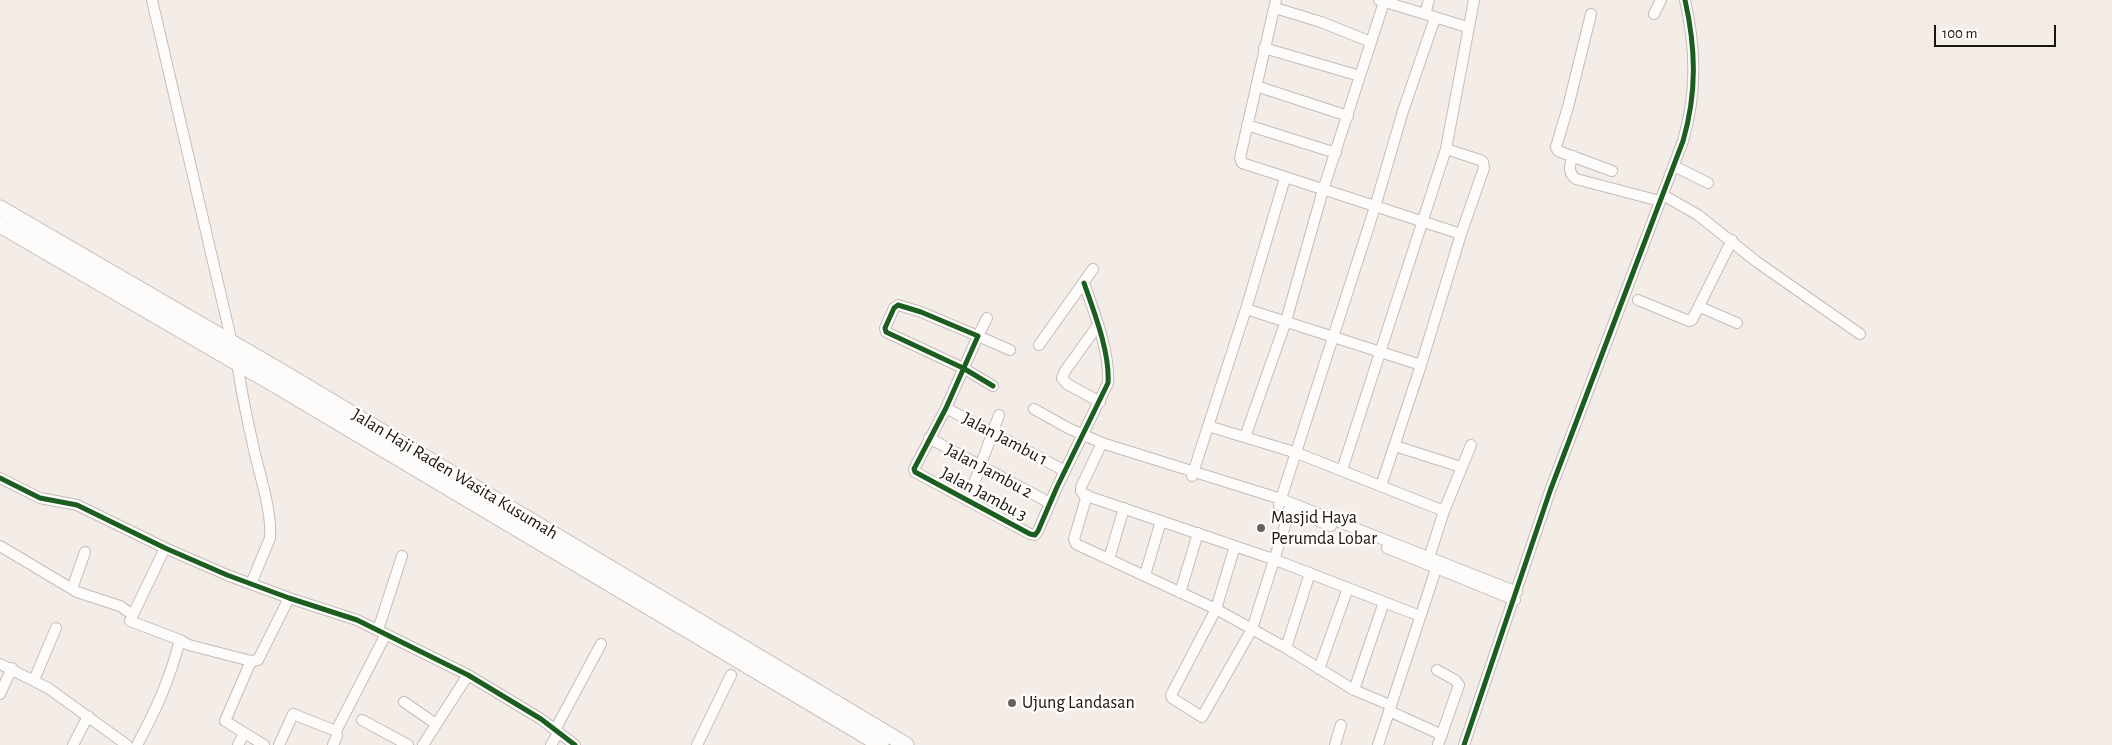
<!DOCTYPE html>
<style>
body{margin:0}
#map{position:relative;width:2112px;height:745px;overflow:hidden;background:#f4ede7;font-family:"Alegreya Sans",sans-serif}
canvas{display:block}
.scale{position:absolute;left:1934px;top:25px;width:122px;height:22px;box-sizing:border-box;border:2px solid #191511;border-top:0;padding-left:6px;font-size:15px;line-height:18px;white-space:nowrap;color:#191511;-webkit-text-stroke:4px #fefcfa;paint-order:stroke}
</style>
<div id="map">
<canvas width="2112" height="745"></canvas>
<div class="scale">100 m</div>
</div>
<script>
const ctx = document.querySelector('canvas').getContext('2d');
ctx.lineJoin = 'round';
function stroke(path, color, width, dash) {
  ctx.strokeStyle = color;
  ctx.lineWidth = width;
  ctx.lineCap = dash ? 'butt' : 'round';
  ctx.setLineDash(dash || []);
  ctx.stroke(path);
}
function label(font, color, halo, rows, align = 'center') {
  ctx.font = font + ' "Alegreya Sans",sans-serif';
  ctx.lineWidth = 5;
  ctx.setLineDash([]);
  ctx.textBaseline = 'middle';
  ctx.strokeStyle = halo;
  ctx.fillStyle = color;
  for (const [text, x, y, turn = 0] of rows) {
    ctx.save();
    ctx.translate(x, y);
    ctx.rotate((+turn || 0) * Math.PI / 180);
    ctx.textAlign = isNaN(turn) ? turn : align;
    if (halo) ctx.strokeText(text, 0, 0);
    ctx.fillText(text, 0, 0);
    ctx.restore();
  }
}
const minor = new Path2D(`
 M 152,0 L 232,343
 M 1276,0 L 1240,158 L 1242,163 L 1461,234
 M 1379,0 L 1467,27
 M 1275,8 L 1321,22 L 1371,42
 M 1425,14 L 1429,0
 M 1591,14 L 1568,107 L 1556,147 L 1558,151 L 1612,171
 M 1654,14 L 1661,0
 M 1264,48 L 1360,76
 M 1256,86 L 1348,116
 M 1247,125 L 1336,153
 M 1573,156 C 1569,166 1568,173 1576,179 L 1660,201
 M 1674,166 L 1708,183
 M 1663,195 L 1698,215 L 1757,262 L 1860,334
 M 1638,300 L 1689,321 L 1692,320 L 1732,240
 M 1700,307 L 1737,323
 M 1246,309 L 1421,365
 M 987,318 L 978,336 L 1010,350
 M 1098,325 L 1065,371 L 1062,378 L 1067,384 L 1100,402
 M 1039,345 L 1093,269
 M 237,363 C 242,394 248,424 255,454 C 261,479 272,513 270,538 L 251,584
 M 993,386 L 963,368 L 886,332 L 885,328 L 894,308 L 898,305 L 921,312 L 978,336 L 946,408 L 914,469 L 915,472 L 1030,534 L 1035,535 L 1038,531 L 1057,487 L 1108,383 C 1110,352 1094,312 1084,283
 M 946,408 L 1065,471
 M 1034,409 L 1068,428 L 1102,443 L 1281,499 L 1517,592
 M 1208,426 L 1297,453 L 1444,511
 M 1245,437 L 1286,321 L 1323,190 L 1384,2
 M 929,438 L 1050,503
 M 1102,443 L 1081,487 L 1081,491 L 1084,495 L 1273,559 L 1420,616
 M 1395,446 L 1461,467
 M 1342,470 L 1446,149 L 1474,0
 M 1192,476 L 1246,309 L 1285,178
 M 0,478 L 40,498 L 77,505 L 165,548 L 227,575 L 289,598 L 357,620 L 468,675 L 541,719 L 575,745
 M 1381,486 L 1421,365 L 1461,234 L 1484,168 L 1483,162 L 1480,160 L 1446,149
 M 1087,495 L 1074,539 L 1076,544 L 1216,609 L 1286,648 L 1354,690 L 1390,705
 M 968,500 L 999,415
 M 1279,505 L 1375,207 L 1403,111 L 1435,18
 M 1289,509 L 1331,526
 M 0,546 L 77,592 L 120,606 L 133,615
 M 1235,546 L 1216,609 L 1171,695 L 1172,698 L 1202,717 L 1252,629 L 1290,510
 M 165,548 L 130,621 L 180,640
 M 1387,548 L 1515,600
 M 1109,559 L 1124,508
 M 1427,564 L 1444,511 L 1471,445
 M 1145,575 L 1161,521
 M 72,589 L 85,552
 M 1180,593 L 1198,533
 M 378,630 L 402,556
 M 1286,648 L 1310,573
 M 0,664 L 48,688 L 127,745
 M 1319,669 L 1348,588
 M 1437,670 L 1455,680 L 1459,685 L 1438,745
 M 34,680 L 56,628
 M 1354,690 L 1384,602
 M 0,694 L 12,668
 M 404,702 L 436,724
 M 1389,711 L 1442,735
 M 362,720 L 408,745
 M 555,730 L 601,644
 M 336,731 L 386,634
 M 73,745 L 88,716
 M 137,745 C 157,708 169,681 180,640 L 189,645 L 251,661
 M 238,745 L 244,734
 M 264,745 L 225,721 L 251,661 L 258,660 L 289,598
 M 279,745 L 293,714 L 336,731 L 337,736 L 333,745
 M 423,745 L 468,675
 M 551,745 L 558,733
 M 697,745 L 731,675
 M 1335,745 L 1341,725
 M 1378,745 L 1438,563
 M 1464,745 L 1550,491 L 1683,141 C 1697,93 1696,49 1685,0`);
const highway = new Path2D(`
 M 0,208 L 284,373 L 906,745
 M 0,225 L 277,386 L 881,745`);
const cycleway = new Path2D(`
 M 993,386 L 963,368 L 886,332 L 885,328 L 894,308 L 898,305 L 921,312 L 978,336 L 946,408 L 914,469 L 915,472 L 1030,534 L 1035,535 L 1038,531 L 1057,487 L 1108,383 C 1110,352 1094,312 1084,283
 M 0,478 L 40,498 L 77,505 L 165,548 L 227,575 L 289,598 L 357,620 L 468,675 L 541,719 L 575,745
 M 1464,745 L 1550,491 L 1683,141 C 1697,93 1696,49 1685,0`);
const markers = [
 [1261,528,5,"#66615c"],
 [1012,703,5,"#66615c"]
];
const streetNames = [
 ["Jalan Jambu 1",1005,439,28],
 ["Jalan Jambu 2",989,471,28],
 ["Jalan Haji Raden Wasita Kusumah",455,474,31],
 ["Jalan Jambu 3",984,494,28]
];
const poiNames = [
 ["Masjid Haya",1271,518],
 ["Perumda Lobar",1271,539],
 ["Ujung Landasan",1022,703]
];
stroke(minor, '#c2bdb8', 12);
stroke(highway, '#c2bdb8', 17);
stroke(minor, '#fdfcfb', 10);
stroke(highway, '#fdfcfb', 15);
stroke(cycleway, '#1b5e20', 5);
for (const [x, y, r, color] of markers) {
  const dot = new Path2D();
  dot.arc(x, y, r, 0, 2 * Math.PI);
  ctx.fillStyle = color;
  ctx.fill(dot);
  stroke(dot, '#fefcfa', 2);
}
label('18px', '#191511', '#fefcfa', streetNames);
label('18px', '#191511', '#fefcfa', poiNames, 'left');
</script>
